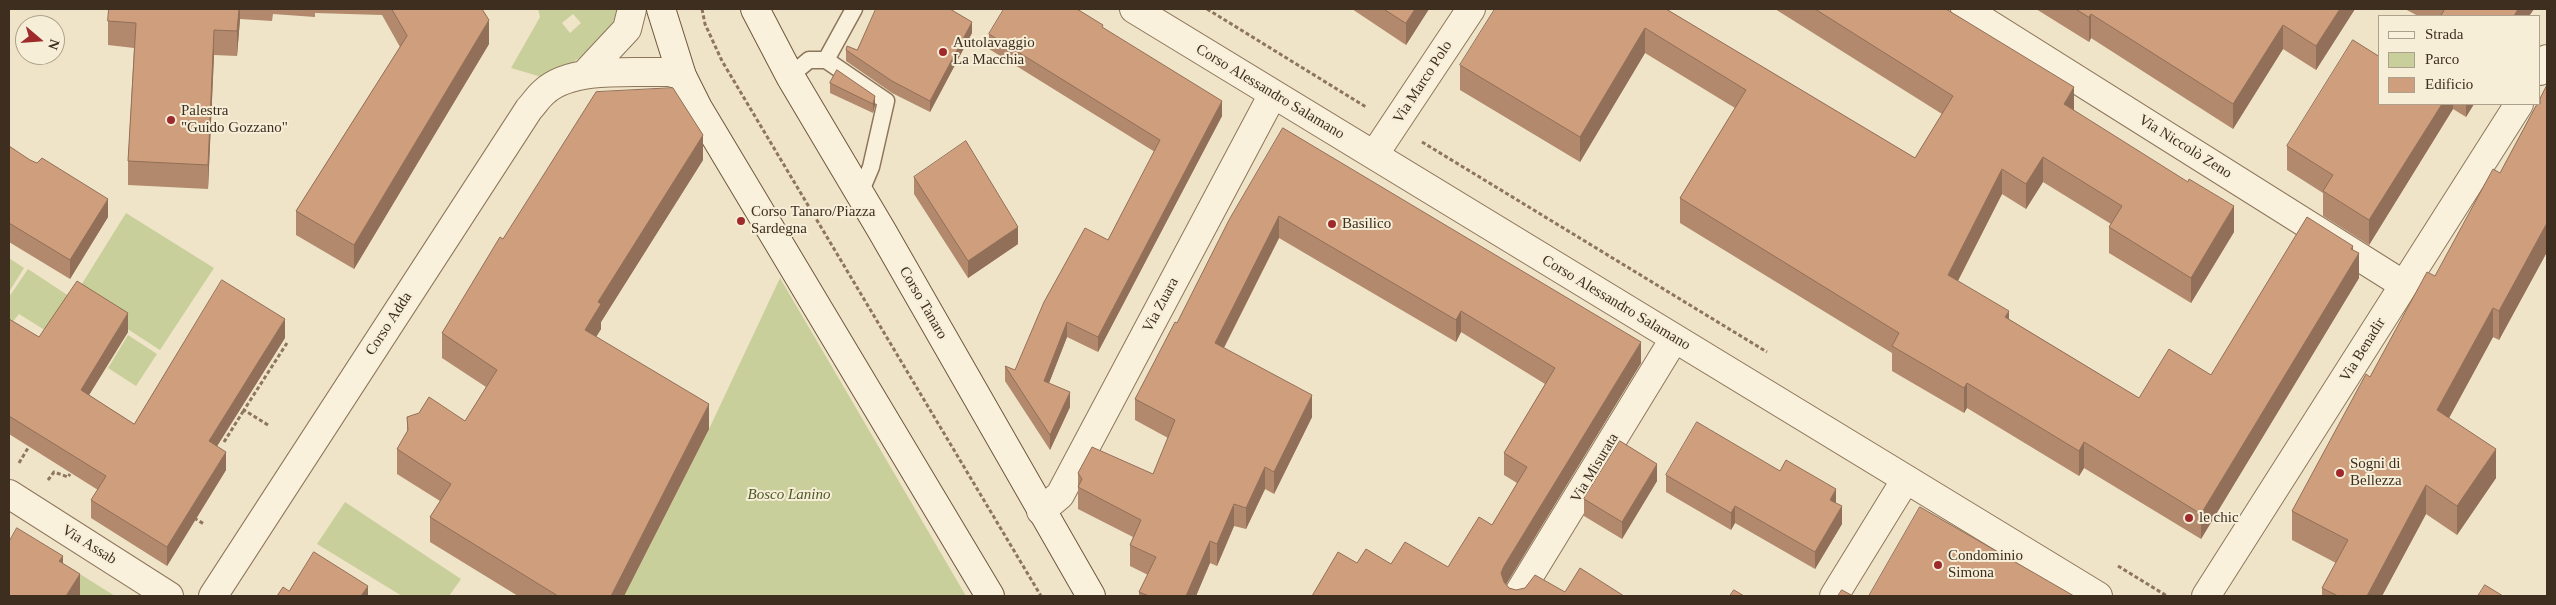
<!DOCTYPE html>
<meta charset="utf-8">
<style>
body{margin:0}
#map{position:relative;width:2556px;height:605px;overflow:hidden;background:#f0e4c8;font-family:"Times New Roman",serif}
canvas{display:block}
.frame{position:absolute;inset:0;border:10px solid #3d2e20;pointer-events:none}
.legend{position:absolute;left:2378px;top:15px;width:162px;height:90px;box-sizing:border-box;background:#f7eed8;border:1px solid #ada18e;margin:0;padding:6px 9px;list-style:none;font-size:15px;color:#3d2e20}
.legend li{display:flex;align-items:center;gap:10px;height:25px}
.legend b{width:25px;border:1px solid #ada18e}
.north{position:absolute;left:15px;top:15px;width:50px;height:50px;box-sizing:border-box;background:#f7eed8;border:1px solid #ada18e;border-radius:50%;rotate:108deg;font-size:14px;font-weight:700;line-height:20px;text-align:center;color:#3d2e20}
.north::after{content:'';display:block;margin:auto;width:18px;height:22px;background:#9e2a2b;clip-path:polygon(50% 0,100% 100%,50% 72%,0 100%)}
</style>
<div id="map">
<canvas width="2556" height="605"></canvas>
<div class="frame"></div>
<ul class="legend">
<li><b style="height:6px;background:#faf1dc"></b>Strada</li>
<li><b style="height:14px;background:#c9cf9b"></b>Parco</li>
<li><b style="height:14px;background:#cf9f7d"></b>Edificio</li>
</ul>
<div class="north">N</div>
</div>
<script>
const ctx = document.querySelector('canvas').getContext('2d');
ctx.lineJoin = 'round';
function paint(path, color) {
  ctx.fillStyle = color;
  ctx.fill(path, 'evenodd');
}
function stroke(path, color, width, dash) {
  ctx.strokeStyle = color;
  ctx.lineWidth = width;
  ctx.lineCap = dash ? 'butt' : 'round';
  ctx.setLineDash(dash || []);
  ctx.stroke(path);
}
function label(font, color, halo, rows, align = 'center') {
  ctx.font = font + ' "Times New Roman",serif';
  ctx.lineWidth = 4;
  ctx.setLineDash([]);
  ctx.textBaseline = 'middle';
  ctx.strokeStyle = halo;
  ctx.fillStyle = color;
  for (const [text, x, y, turn = 0] of rows) {
    ctx.save();
    ctx.translate(x, y);
    ctx.rotate((+turn || 0) * Math.PI / 180);
    ctx.textAlign = isNaN(turn) ? turn : align;
    if (halo) ctx.strokeText(text, 0, 0);
    ctx.fillText(text, 0, 0);
    ctx.restore();
  }
}
const green = new Path2D(`
 M 538,9 L 622,9 C 603,43 583,57 550,77 L 545,78 L 511,68 L 540,17 ZM 573,14 L 581,23 L 570,33 L 562,23 Z
 M 126,213 L 214,268 L 160,350 L 75,295 Z
 M 9,258 L 24,268 L 9,292 Z
 M 28,269 L 75,300 L 51,334 L 19,314 L 11,324 L 9,323 L 9,297 Z
 M 780,278 L 966,596 L 624,596 L 709,429 Z
 M 128,335 L 157,354 L 136,386 L 108,368 Z
 M 345,502 L 461,579 L 449,596 L 402,596 L 317,544 Z
 M 48,554 L 115,596 L 76,596 Z`);
const path = new Path2D(`
 M 702,9 L 705,24 L 722,61 L 1041,596
 M 1207,9 L 1366,107
 M 1422,142 L 1767,352
 M 268,425 L 244,410 L 287,343
 M 224,442 L 244,410
 M 19,463 L 28,448
 M 48,480 L 54,472 L 68,477 L 70,474
 M 194,518 L 204,524
 M 2118,566 L 2167,596`);
const lane = new Path2D(`
 M 826,60 L 886,101 L 871,167 L 860,193
 M 790,76 L 809,60 L 826,60 L 854,9`);
const street = new Path2D(`
 M 1134,9 L 2098,596
 M 1965,9 L 2404,285
 M 2540,71 L 2547,59
 M 585,74 L 627,29 L 632,9
 M 1374,155 L 1471,9
 M 9,494 L 169,596
 M 1041,511 L 1060,495 L 1273,94
 M 213,596 L 529,109 C 534,104 538,97 544,92 C 572,66 634,73 670,72 L 682,76
 M 1517,596 L 1674,339
 M 1834,596 L 1906,479
 M 2206,596 L 2519,104`);
const secondary = new Path2D(`
 M 661,9 L 682,76 L 698,108 L 990,596
 M 755,9 L 790,76 L 882,231 L 1091,596`);
const wall = new Path2D(`
 M 109,9 L 482,9 L 489,44 L 354,269 L 296,235 L 296,211 L 400,47 L 382,15 L 315,13 L 315,17 L 273,14 L 272,21 L 240,19 L 237,56 L 214,55 L 208,189 L 128,185 L 128,161 L 134,48 L 108,45 L 108,21 Z
 M 1352,9 L 1429,9 L 1406,45 Z
 M 1666,9 L 1915,158 L 1942,114 L 1775,9 L 1946,9 L 2074,110 L 2234,232 L 2191,303 L 2109,253 L 2109,227 L 2111,224 L 2043,182 L 2026,209 L 2002,194 L 1958,281 L 2009,319 L 2139,398 L 2211,375 L 2353,250 L 2359,278 L 2201,539 L 2084,468 L 2079,476 L 1967,408 L 1964,413 L 1892,371 L 1892,353 L 1680,223 L 1680,198 L 1735,108 L 1645,53 L 1580,162 L 1460,90 L 1460,65 Z
 M 2036,9 L 2355,9 L 2316,70 L 2283,49 L 2233,129 L 2091,38 L 2089,42 Z
 M 2405,9 L 2534,9 L 2529,16 L 2418,16 Z
 M 1103,28 L 1222,116 L 1098,352 L 1067,337 L 1049,383 L 1070,407 L 1050,450 L 1005,381 L 1005,366 L 1015,370 L 1108,240 L 1155,152 L 989,49 L 989,34 Z
 M 972,33 L 930,112 L 892,93 L 846,61 L 846,50 L 857,50 Z
 M 837,70 L 875,105 L 873,113 L 830,93 L 830,83 Z
 M 2547,85 L 2547,252 L 2499,340 L 2493,337 L 2449,418 L 2496,478 L 2457,535 L 2426,514 L 2382,596 L 2322,596 L 2322,588 L 2336,563 L 2292,540 L 2292,511 L 2370,377 L 2435,276 L 2500,173 Z
 M 2380,104 L 2474,104 L 2466,117 L 2453,109 L 2369,245 L 2323,216 L 2323,193 L 2287,170 L 2287,146 Z
 M 1283,128 L 1641,363 L 1506,584 L 1509,588 L 1516,590 L 1565,592 L 1624,596 L 1312,596 L 1357,563 L 1448,567 L 1492,525 L 1517,483 L 1504,475 L 1504,453 L 1545,384 L 1461,332 L 1456,342 L 1279,238 L 1224,348 L 1312,417 L 1274,494 L 1265,489 L 1246,529 L 1234,526 L 1217,566 L 1210,563 L 1196,596 L 1139,596 L 1139,592 L 1148,575 L 1130,566 L 1130,545 L 1133,537 L 1078,509 L 1078,473 L 1153,474 L 1168,438 L 1135,420 L 1135,399 L 1177,323 Z
 M 9,146 L 108,217 L 70,279 L 9,242 Z
 M 703,160 L 601,322 L 601,329 L 596,337 L 709,429 L 624,596 L 518,596 L 430,542 L 430,517 L 440,501 L 397,474 L 397,449 L 407,432 L 407,417 L 465,421 L 486,387 L 442,358 L 442,333 L 503,239 Z
 M 914,177 L 1018,244 L 968,278 L 914,194 Z
 M 9,319 L 39,337 L 128,332 L 89,395 L 134,424 L 285,338 L 217,446 L 226,470 L 167,566 L 91,518 L 91,500 L 98,490 L 9,434 Z
 M 1666,475 L 1836,503 L 1842,524 L 1815,569 L 1735,523 L 1731,530 L 1666,492 Z
 M 1657,481 L 1622,539 L 1584,516 L 1584,499 Z`);
const shadedWall = new Path2D(`
 M 239,9 L 240,9 L 240,19 L 237,56 L 237,31 Z
 M 1415,9 L 1429,9 L 1406,45 L 1406,23 Z
 M 2340,9 L 2355,9 L 2316,70 L 2316,46 Z
 M 2518,9 L 2534,9 L 2529,16 L 2514,16 Z
 M 2091,14 L 2091,38 L 2089,42 L 2089,17 Z
 M 489,20 L 489,44 L 354,269 L 354,245 Z
 M 972,22 L 972,33 L 930,112 L 930,101 Z
 M 2283,25 L 2283,49 L 2233,129 L 2233,104 Z
 M 1645,28 L 1645,53 L 1580,162 L 1580,137 Z
 M 214,30 L 214,55 L 208,189 L 208,165 Z
 M 2074,87 L 2074,113 L 2064,104 Z
 M 875,96 L 875,105 L 873,113 L 873,104 Z
 M 1222,101 L 1222,116 L 1098,352 L 1098,337 Z
 M 2442,104 L 2453,104 L 2453,109 L 2369,245 L 2369,220 Z
 M 2466,104 L 2474,104 L 2466,117 Z
 M 703,135 L 703,160 L 601,322 L 601,329 L 585,355 L 585,330 L 598,302 Z
 M 2043,157 L 2043,182 L 2026,209 L 2026,184 Z
 M 2002,169 L 2002,194 L 1948,300 L 1948,275 Z
 M 108,199 L 108,217 L 70,279 L 70,260 Z
 M 2234,206 L 2234,232 L 2191,303 L 2191,278 Z
 M 1279,216 L 1279,238 L 1215,365 L 1215,343 Z
 M 2547,223 L 2547,252 L 2499,340 L 2499,311 Z
 M 1018,227 L 1018,244 L 968,278 L 968,261 Z
 M 2353,246 L 2353,263 L 2359,253 L 2359,278 L 2201,539 L 2201,514 Z
 M 2493,308 L 2493,337 L 2437,440 L 2437,410 Z
 M 1461,311 L 1461,332 L 1456,342 L 1456,320 Z
 M 2009,311 L 2009,336 L 2005,317 Z
 M 128,313 L 128,332 L 81,408 L 81,390 Z
 M 285,319 L 285,338 L 209,459 L 209,441 Z
 M 1067,322 L 1067,337 L 1044,396 L 1044,381 Z
 M 1641,342 L 1641,363 L 1504,588 L 1501,573 L 1504,566 Z
 M 1967,383 L 1967,408 L 1964,413 L 1964,388 Z
 M 1070,392 L 1070,407 L 1050,450 L 1050,435 Z
 M 1312,395 L 1312,417 L 1274,494 L 1274,472 Z
 M 709,404 L 709,429 L 624,596 L 611,596 Z
 M 2084,442 L 2084,468 L 2079,476 L 2079,451 Z
 M 2496,449 L 2496,478 L 2457,535 L 2457,506 Z
 M 226,452 L 226,470 L 167,566 L 167,547 Z
 M 1657,464 L 1657,481 L 1622,539 L 1622,522 Z
 M 1265,467 L 1265,489 L 1246,529 L 1246,508 Z
 M 2426,485 L 2426,514 L 2382,596 L 2367,596 Z
 M 1836,489 L 1836,507 L 1830,500 Z
 M 1234,504 L 1234,526 L 1217,566 L 1217,544 Z
 M 1735,506 L 1735,523 L 1731,530 L 1731,513 Z
 M 1842,506 L 1842,524 L 1815,569 L 1815,552 Z
 M 1210,541 L 1210,563 L 1196,596 L 1186,596 Z
 M 63,556 L 63,583 L 59,561 Z
 M 80,574 L 80,596 L 66,596 Z
 M 368,586 L 368,596 L 361,596 Z`);
const building = new Path2D(`
 M 109,9 L 239,9 L 237,31 L 214,30 L 208,165 L 128,161 L 136,23 L 108,21 Z
 M 392,9 L 482,9 L 489,20 L 354,245 L 296,211 L 407,36 Z
 M 876,9 L 950,9 L 972,22 L 930,101 L 892,81 L 846,50 L 847,46 L 857,50 Z
 M 1004,9 L 1077,9 L 1103,25 L 1102,27 L 1222,101 L 1098,337 L 1067,322 L 1044,381 L 1070,392 L 1050,435 L 1005,366 L 1015,370 L 1044,302 L 1085,228 L 1108,240 L 1160,140 L 989,34 Z
 M 1384,9 L 1415,9 L 1406,23 Z
 M 1495,9 L 1666,9 L 1915,158 L 1953,96 L 1815,9 L 1946,9 L 2074,87 L 2064,104 L 2188,182 L 2189,179 L 2234,206 L 2191,278 L 2109,227 L 2122,206 L 2043,157 L 2026,184 L 2002,169 L 1948,275 L 2009,311 L 2005,317 L 2139,398 L 2169,349 L 2211,375 L 2307,217 L 2353,246 L 2351,249 L 2359,253 L 2201,514 L 2084,442 L 2079,451 L 1967,383 L 1964,388 L 1892,346 L 1899,333 L 1680,198 L 1746,90 L 1645,28 L 1580,137 L 1460,65 Z
 M 2076,9 L 2340,9 L 2316,46 L 2283,25 L 2233,104 L 2091,14 L 2089,17 Z
 M 2445,9 L 2518,9 L 2514,16 L 2441,16 Z
 M 2353,40 L 2380,57 L 2380,104 L 2442,104 L 2369,220 L 2323,191 L 2333,175 L 2287,146 Z
 M 837,70 L 875,96 L 873,104 L 830,83 Z
 M 2547,85 L 2547,223 L 2499,311 L 2493,308 L 2437,410 L 2496,449 L 2457,506 L 2426,485 L 2367,596 L 2338,596 L 2322,588 L 2348,540 L 2292,511 L 2366,374 L 2370,377 L 2427,272 L 2435,276 L 2493,169 L 2500,173 L 2537,104 L 2540,104 L 2540,99 Z
 M 673,88 L 703,135 L 598,302 L 601,304 L 585,330 L 709,404 L 611,596 L 558,596 L 430,517 L 451,484 L 397,449 L 408,430 L 407,417 L 419,413 L 429,397 L 465,421 L 497,370 L 442,333 L 500,237 L 503,239 L 596,92 Z
 M 1283,128 L 1641,342 L 1504,566 L 1501,573 L 1504,582 L 1509,588 L 1516,590 L 1525,588 L 1535,575 L 1565,592 L 1580,568 L 1624,596 L 1312,596 L 1338,552 L 1357,563 L 1366,549 L 1391,564 L 1405,542 L 1448,567 L 1479,517 L 1492,525 L 1527,467 L 1504,453 L 1555,368 L 1461,311 L 1456,320 L 1279,216 L 1215,343 L 1312,395 L 1274,472 L 1265,467 L 1246,508 L 1234,504 L 1217,544 L 1210,541 L 1186,596 L 1149,596 L 1139,592 L 1156,557 L 1130,545 L 1141,520 L 1078,487 L 1082,479 L 1078,473 L 1092,447 L 1153,474 L 1175,420 L 1135,399 L 1175,322 L 1177,323 L 1229,220 Z
 M 966,141 L 1018,227 L 968,261 L 914,177 Z
 M 9,146 L 30,160 L 37,163 L 42,158 L 108,199 L 70,260 L 9,223 Z
 M 222,280 L 285,319 L 209,441 L 226,452 L 167,547 L 91,500 L 106,476 L 9,416 L 9,319 L 39,337 L 77,281 L 128,313 L 81,390 L 134,424 Z
 M 1697,422 L 1780,471 L 1786,460 L 1836,489 L 1830,500 L 1842,506 L 1815,552 L 1735,506 L 1731,513 L 1666,475 Z
 M 1620,441 L 1657,464 L 1622,522 L 1584,499 Z
 M 1920,507 L 2074,596 L 1869,596 Z
 M 17,528 L 63,556 L 59,561 L 80,574 L 66,596 L 9,596 L 9,542 Z
 M 314,552 L 368,586 L 361,596 L 277,596 L 283,587 L 289,591 Z
 M 2485,585 L 2503,596 L 2478,596 Z
 M 1734,590 L 1744,596 L 1730,596 Z
 M 1842,590 L 1853,596 L 1838,596 Z`);
const markers = [
 [943,52,5,"#9e2a2b"],
 [171,120,5,"#9e2a2b"],
 [741,221,5,"#9e2a2b"],
 [1332,224,5,"#9e2a2b"],
 [2340,473,5,"#9e2a2b"],
 [2189,518,5,"#9e2a2b"],
 [1938,565,5,"#9e2a2b"]
];
const poiNames = [
 ["Autolavaggio",953,43],
 ["La Macchia",953,60],
 ["Palestra",181,111],
 ["\"Guido Gozzano\"",181,128],
 ["Corso Tanaro/Piazza",751,212],
 ["Sardegna",751,229],
 ["Basilico",1342,224],
 ["Sogni di",2350,464],
 ["Bellezza",2350,481],
 ["le chic",2199,518],
 ["Condominio",1948,556],
 ["Simona",1948,573]
];
const streetNames = [
 ["Via Marco Polo",1423,82,-57],
 ["Corso Alessandro Salamano",1270,92,31],
 ["Via Niccolò Zeno",2185,147,32],
 ["Corso Tanaro",923,303,60],
 ["Corso Alessandro Salamano",1616,303,31],
 ["Via Zuara",1161,305,-62],
 ["Corso Adda",389,324,-57],
 ["Via Benadir",2363,350,-58],
 ["Via Misurata",1595,468,-59],
 ["Via Assab",89,545,32]
];
const parkNames = [
 ["Bosco Lanino",789,495]
];
paint(green, '#c9cf9b');
stroke(lane, '#8d765c', 19);
stroke(street, '#8d765c', 30);
stroke(secondary, '#6f573f', 30);
stroke(path, '#8d765c', 3, [4, 2.5]);
stroke(lane, '#faf1dc', 16);
stroke(street, '#faf1dc', 28);
stroke(secondary, '#faf1dc', 28);
paint(wall, '#b2896c');
paint(shadedWall, '#916f58');
paint(building, '#cf9f7d');
stroke(building, '#916f58', 1);
for (const [x, y, r, color] of markers) {
  const dot = new Path2D();
  dot.arc(x, y, r, 0, 2 * Math.PI);
  ctx.fillStyle = color;
  ctx.fill(dot);
  stroke(dot, '#f7eed8', 2);
}
label('15px', '#3d2e20', '#f7eed8', poiNames, 'left');
label('15px', '#3d2e20', '#f7eed8', streetNames);
label('italic 15px', '#4d5a26', '#f7eed8', parkNames);
</script>
